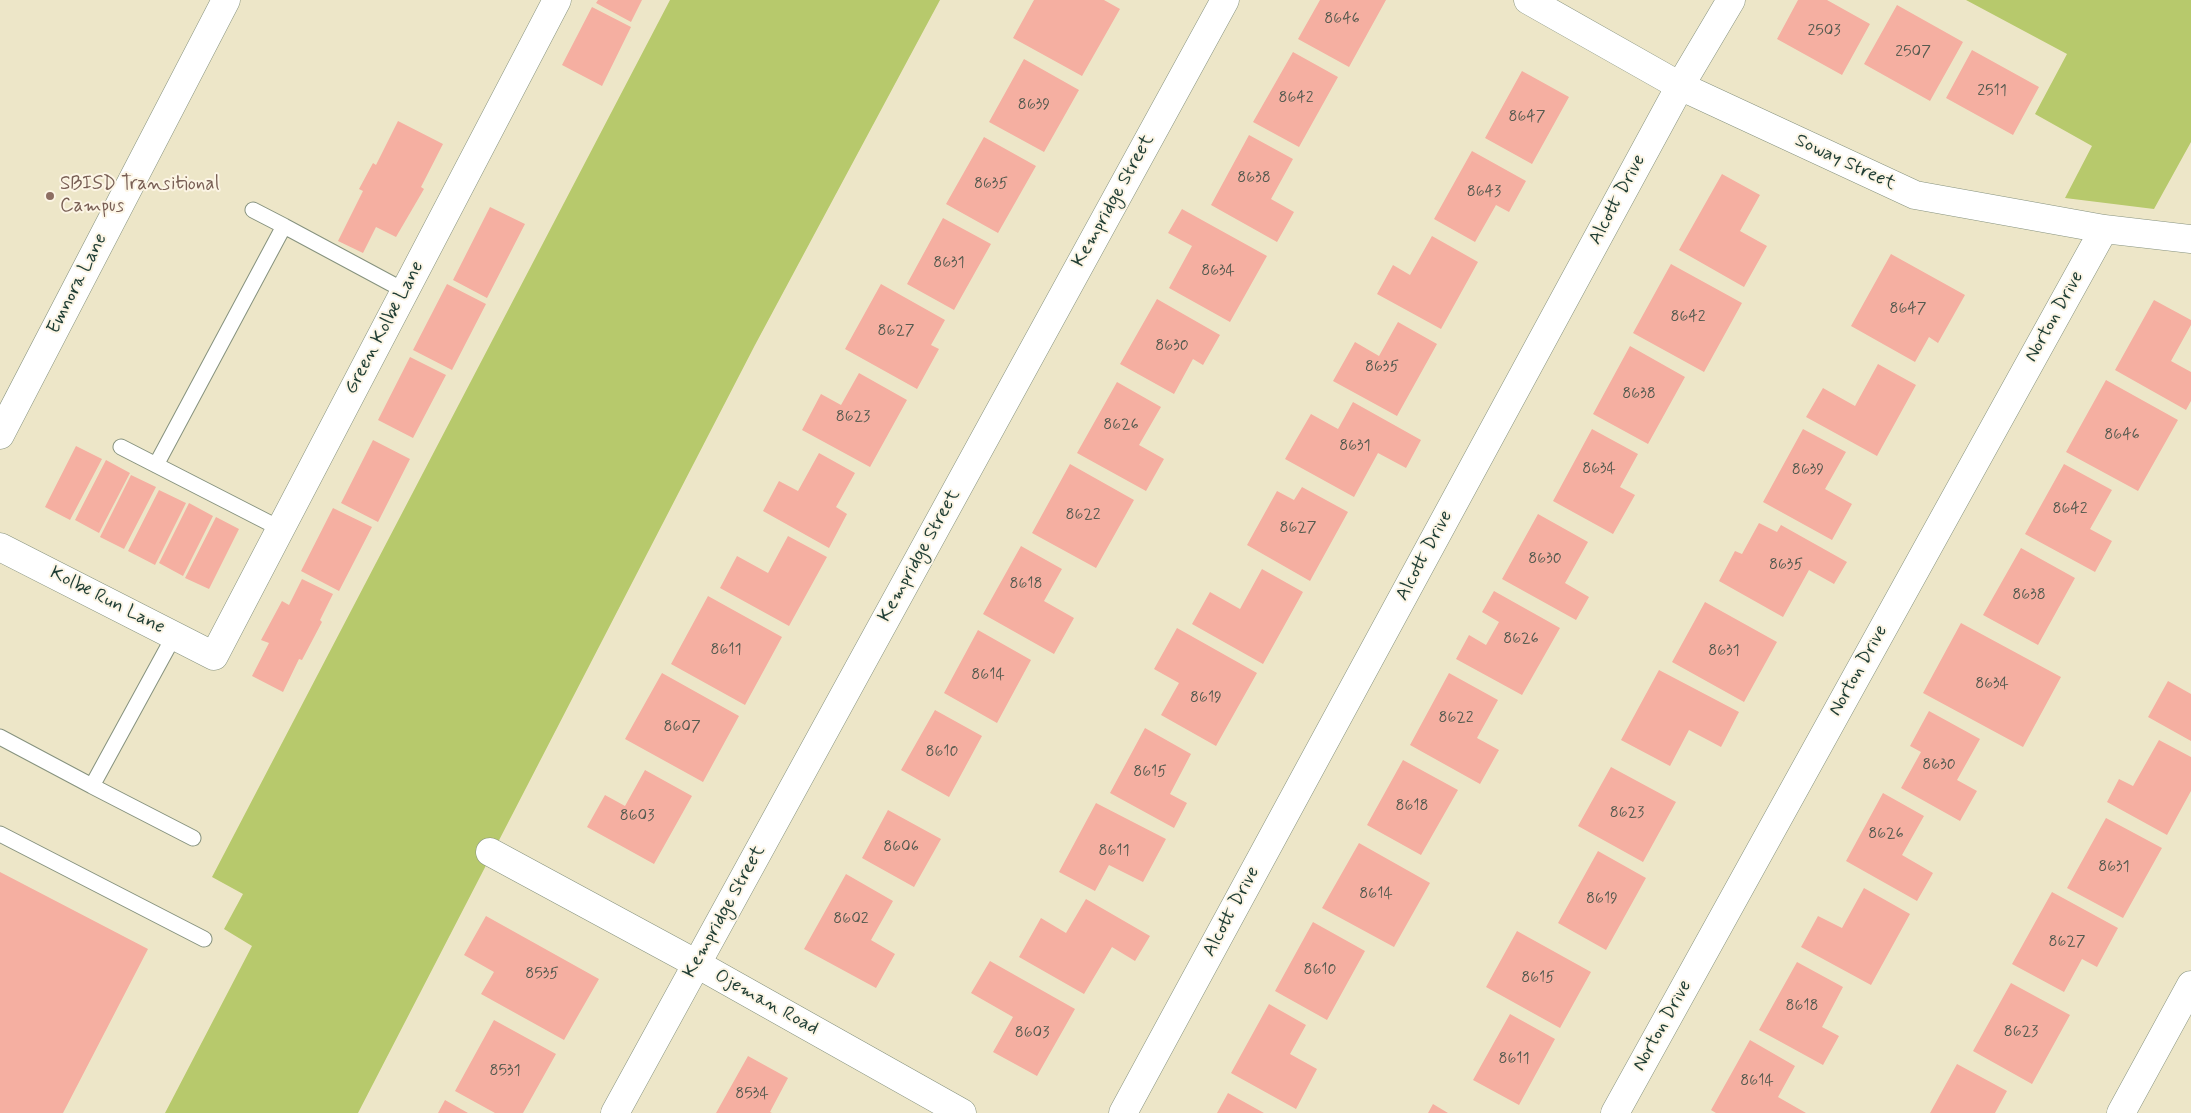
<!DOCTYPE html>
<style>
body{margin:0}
canvas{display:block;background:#ede6c8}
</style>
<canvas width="2191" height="1113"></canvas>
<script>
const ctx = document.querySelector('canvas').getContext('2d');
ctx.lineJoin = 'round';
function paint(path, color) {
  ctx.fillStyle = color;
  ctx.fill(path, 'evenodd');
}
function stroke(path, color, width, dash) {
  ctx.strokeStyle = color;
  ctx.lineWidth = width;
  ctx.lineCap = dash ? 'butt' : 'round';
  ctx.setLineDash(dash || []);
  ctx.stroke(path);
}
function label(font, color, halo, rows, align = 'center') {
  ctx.font = font + ' Mynerve,sans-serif';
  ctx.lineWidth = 4;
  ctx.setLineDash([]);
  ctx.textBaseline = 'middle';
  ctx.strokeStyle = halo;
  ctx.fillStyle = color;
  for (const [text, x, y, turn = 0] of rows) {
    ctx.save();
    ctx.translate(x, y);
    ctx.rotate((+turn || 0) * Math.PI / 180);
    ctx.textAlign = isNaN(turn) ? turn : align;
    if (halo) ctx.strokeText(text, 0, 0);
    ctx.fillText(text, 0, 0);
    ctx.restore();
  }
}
const green = new Path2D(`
 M 670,0 L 940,0 L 755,345 L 358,1113 L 165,1113 L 252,946 L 224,929 L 243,894 L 212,877 Z
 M 1966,0 L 2191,0 L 2191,142 L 2154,209 L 2065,198 L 2092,146 L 2035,114 L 2067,54 Z`);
const building = new Path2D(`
 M 598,0 L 642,0 L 631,22 L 596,3 Z
 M 1034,0 L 1104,0 L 1120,9 L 1082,76 L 1013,38 Z
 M 1320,0 L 1386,0 L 1349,67 L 1298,39 Z
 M 1798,0 L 1827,0 L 1870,24 L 1842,75 L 1777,39 Z
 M 1897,5 L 1963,42 L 1930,101 L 1864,64 Z
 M 592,7 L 631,27 L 602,86 L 562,65 Z
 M 1972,50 L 2039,87 L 2013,135 L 1946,98 Z
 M 1293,52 L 1338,77 L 1299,147 L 1253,122 Z
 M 1024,59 L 1079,90 L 1044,152 L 989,122 Z
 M 1522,71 L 1569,97 L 1532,164 L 1485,138 Z
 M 398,121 L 443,144 L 421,187 L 424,189 L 396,237 L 376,227 L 363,253 L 338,241 L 363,191 L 359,189 L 373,163 L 376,165 Z
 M 1249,135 L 1293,159 L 1271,199 L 1294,212 L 1277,242 L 1211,205 Z
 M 984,137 L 1036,166 L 998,233 L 946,204 Z
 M 1472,151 L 1526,181 L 1509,212 L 1496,205 L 1475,242 L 1434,219 Z
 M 1722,174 L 1760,195 L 1740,231 L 1767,246 L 1744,287 L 1679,250 Z
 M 490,207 L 525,224 L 487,298 L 453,280 Z
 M 1182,209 L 1267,256 L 1230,322 L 1169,288 L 1192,246 L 1168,233 Z
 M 943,218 L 991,244 L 954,310 L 907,284 Z
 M 1432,236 L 1478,262 L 1441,329 L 1377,294 L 1393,265 L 1410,275 Z
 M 1891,254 L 1965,295 L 1938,343 L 1929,337 L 1915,362 L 1851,326 Z
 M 1671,264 L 1742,303 L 1704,372 L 1633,333 Z
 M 447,284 L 486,304 L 452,370 L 413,350 Z
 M 881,284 L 945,320 L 931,345 L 939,349 L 917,389 L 845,349 Z
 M 1157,299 L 1220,335 L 1203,365 L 1193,359 L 1174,394 L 1120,364 Z
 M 2154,300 L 2191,320 L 2191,325 L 2171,361 L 2191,372 L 2191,401 L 2186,410 L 2115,370 Z
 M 1398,322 L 1437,344 L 1397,416 L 1333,381 L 1355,342 L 1379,356 Z
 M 1630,346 L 1685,377 L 1648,444 L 1593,414 Z
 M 410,357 L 446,375 L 413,438 L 378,420 Z
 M 1878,364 L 1916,385 L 1877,456 L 1806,417 L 1823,388 L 1855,406 Z
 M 859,373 L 907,400 L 870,467 L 802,430 L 821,394 L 841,405 Z
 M 2106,380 L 2178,420 L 2138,491 L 2066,452 Z
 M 1117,382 L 1161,407 L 1139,445 L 1164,459 L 1146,491 L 1077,453 Z
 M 1353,402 L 1421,440 L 1406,468 L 1378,453 L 1354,497 L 1285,459 L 1311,414 L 1338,429 Z
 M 1592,429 L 1638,454 L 1620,487 L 1635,495 L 1613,534 L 1553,501 Z
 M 1803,429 L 1846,452 L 1825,489 L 1852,504 L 1832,540 L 1763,502 Z
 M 373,440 L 410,459 L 378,522 L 341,503 Z
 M 76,446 L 102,459 L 70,520 L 45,507 Z
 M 819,453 L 855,473 L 836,507 L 847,514 L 829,548 L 763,511 L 779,481 L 798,491 Z
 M 106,460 L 130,473 L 99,533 L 75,520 Z
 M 1070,464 L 1134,500 L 1096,568 L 1032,533 Z
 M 2064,464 L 2112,490 L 2090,529 L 2112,541 L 2095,572 L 2025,534 Z
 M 131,475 L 156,487 L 124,549 L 100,537 Z
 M 1302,487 L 1348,512 L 1310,581 L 1247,545 L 1277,491 L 1294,500 Z
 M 159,490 L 186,503 L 155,565 L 128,551 Z
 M 189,503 L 213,516 L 183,576 L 159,563 Z
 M 333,508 L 372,527 L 339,591 L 301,571 Z
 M 1538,514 L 1588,542 L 1565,583 L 1589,597 L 1576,620 L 1502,579 Z
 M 216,517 L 239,529 L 209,589 L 185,578 Z
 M 1759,523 L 1777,532 L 1781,525 L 1847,562 L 1834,584 L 1809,570 L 1783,617 L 1719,581 L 1735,551 L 1742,554 Z
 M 788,536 L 827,557 L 789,626 L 720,588 L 737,556 L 768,573 Z
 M 1021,546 L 1062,569 L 1044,601 L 1074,618 L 1054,654 L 983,614 Z
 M 2021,548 L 2075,578 L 2038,645 L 1983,615 Z
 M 1262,569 L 1303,592 L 1263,664 L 1192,624 L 1210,592 L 1240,609 Z
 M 302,579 L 333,594 L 320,620 L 322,622 L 302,660 L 299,659 L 283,692 L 252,676 L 269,643 L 261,640 L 282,601 L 289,605 Z
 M 1494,591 L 1560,628 L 1522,695 L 1456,659 L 1469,635 L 1486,645 L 1499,622 L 1482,612 Z
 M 708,596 L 782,637 L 745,705 L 671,664 Z
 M 1705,602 L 1777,642 L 1744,702 L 1672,662 Z
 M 1961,623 L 2061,677 L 2023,747 L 1923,693 Z
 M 1177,628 L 1257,673 L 1216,746 L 1161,715 L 1179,683 L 1154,669 Z
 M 978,630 L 1031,660 L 997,723 L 944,693 Z
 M 1659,670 L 1739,712 L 1721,747 L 1689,730 L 1670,766 L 1621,740 Z
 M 662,673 L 739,716 L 703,782 L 625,739 Z
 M 1449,673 L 1498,700 L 1477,738 L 1499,750 L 1480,784 L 1410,745 Z
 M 2168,681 L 2191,694 L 2191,741 L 2148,717 Z
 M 935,710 L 982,736 L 949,797 L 901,770 Z
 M 1929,711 L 1980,739 L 1957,780 L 1977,791 L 1960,821 L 1901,788 L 1921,752 L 1910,746 Z
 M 1145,728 L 1191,754 L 1170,794 L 1187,803 L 1174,828 L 1110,793 Z
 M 2159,740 L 2191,757 L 2191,791 L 2167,835 L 2107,802 L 2119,779 L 2133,786 Z
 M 1403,760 L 1458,790 L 1421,855 L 1367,825 Z
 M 1611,767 L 1676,802 L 1643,862 L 1578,826 Z
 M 645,770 L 692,796 L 654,864 L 587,827 L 605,795 L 625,806 Z
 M 1883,793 L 1924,816 L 1902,855 L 1933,873 L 1917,901 L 1846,861 Z
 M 1096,803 L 1166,839 L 1143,882 L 1109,865 L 1095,891 L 1059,872 Z
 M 888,810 L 941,839 L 914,887 L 862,858 Z
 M 2106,818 L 2162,848 L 2123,918 L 2067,888 Z
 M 1359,843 L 1430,883 L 1394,947 L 1322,908 Z
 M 1598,851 L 1646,878 L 1606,950 L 1558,923 Z
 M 0,872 L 148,949 L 63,1113 L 0,1113 Z
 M 846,874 L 893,901 L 871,940 L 895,954 L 876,988 L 804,949 Z
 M 1864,888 L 1910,914 L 1871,985 L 1801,947 L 1818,916 L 1842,928 Z
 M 2052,892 L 2118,928 L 2097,967 L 2082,959 L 2064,992 L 2012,964 Z
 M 1086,899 L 1150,936 L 1135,961 L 1112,947 L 1084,994 L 1019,957 L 1041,918 L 1066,933 Z
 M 486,916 L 599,979 L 564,1040 L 481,994 L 494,972 L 464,955 Z
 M 1313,922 L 1365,951 L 1327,1020 L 1275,991 Z
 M 1517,931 L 1591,972 L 1560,1028 L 1486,987 Z
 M 990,961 L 1075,1009 L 1037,1076 L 993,1052 L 1013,1017 L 971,993 Z
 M 1797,962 L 1843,987 L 1822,1027 L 1839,1036 L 1823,1065 L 1759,1030 Z
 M 2011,983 L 2070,1015 L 2032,1084 L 1973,1051 Z
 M 1269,1004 L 1306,1025 L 1290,1054 L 1317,1069 L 1296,1109 L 1231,1073 Z
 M 1510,1014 L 1555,1039 L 1519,1105 L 1473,1080 Z
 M 494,1020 L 556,1054 L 523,1113 L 495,1113 L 455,1091 Z
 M 1750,1040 L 1795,1066 L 1778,1097 L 1806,1113 L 1716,1113 L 1711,1110 Z
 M 748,1056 L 788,1078 L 770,1112 L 772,1113 L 716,1113 Z
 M 1957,1064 L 2007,1091 L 1995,1113 L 1930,1113 Z
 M 1228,1093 L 1264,1113 L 1217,1113 Z
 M 445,1100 L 468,1113 L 438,1113 Z
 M 1433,1104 L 1448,1113 L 1428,1113 Z`);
const service = new Path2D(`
 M 253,210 L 284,226
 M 121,447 L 281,529
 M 156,465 L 284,226 L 405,291
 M 174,636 L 92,786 L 193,838
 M 0,737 L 92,786
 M 0,834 L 204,939`);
const minor = new Path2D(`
 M 1528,0 L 1680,86 L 1915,195 L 2104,229 L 2191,239
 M 0,547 L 214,656 L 557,0
 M 490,852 L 697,964 L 962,1113
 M 615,1113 L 1225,0
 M 1123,1113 L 1680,86 L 1731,0
 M 1615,1113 L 2104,229
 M 2121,1113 L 2191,985`);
const tertiary = new Path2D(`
 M 0,435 L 226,0`);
const markers = [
 [50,196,5,"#8d6e63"]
];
const numberNames = [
 ["8646",1342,20],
 ["2503",1824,32],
 ["2507",1913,53],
 ["2511",1992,92],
 ["8642",1296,99],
 ["8639",1034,106],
 ["8647",1527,118],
 ["8638",1254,179],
 ["8635",991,185],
 ["8643",1484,193],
 ["8631",949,264],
 ["8634",1218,272],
 ["8647",1908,310],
 ["8642",1688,318],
 ["8627",896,332],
 ["8630",1172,347],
 ["8635",1382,368],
 ["8638",1639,395],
 ["8623",853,418],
 ["8626",1121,426],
 ["8646",2122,436],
 ["8631",1355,447],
 ["8634",1599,470],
 ["8639",1808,471],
 ["8642",2070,510],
 ["8622",1083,516],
 ["8627",1298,529],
 ["8630",1545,560],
 ["8635",1786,566],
 ["8618",1026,585],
 ["8638",2029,596],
 ["8626",1521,640],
 ["8611",726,651],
 ["8631",1724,652],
 ["8614",988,676],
 ["8634",1992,685],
 ["8619",1206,699],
 ["8622",1456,719],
 ["8607",682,728],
 ["8610",942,753],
 ["8630",1939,766],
 ["8615",1150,773],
 ["8618",1412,807],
 ["8623",1627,814],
 ["8603",637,817],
 ["8626",1886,835],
 ["8606",901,848],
 ["8611",1114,852],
 ["8631",2114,868],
 ["8614",1376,895],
 ["8619",1602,900],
 ["8602",851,920],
 ["8627",2067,943],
 ["8610",1320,971],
 ["8535",542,975],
 ["8615",1538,979],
 ["8618",1802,1007],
 ["8623",2021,1033],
 ["8603",1032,1034],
 ["8611",1514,1060],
 ["8531",505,1072],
 ["8614",1757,1082],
 ["8534",752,1095]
];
const streetNames = [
 ["Soway Street",1845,163,25],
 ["Alcott Drive",1618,200,-62],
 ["Kempridge Street",1114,201,-61],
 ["Emnora Lane",78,284,-63],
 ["Norton Drive",2055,317,-61],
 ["Green Kolbe Lane",385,328,-62],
 ["Kempridge Street",920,556,-61],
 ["Alcott Drive",1425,556,-62],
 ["Kolbe Run Lane",107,601,27],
 ["Norton Drive",1859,671,-61],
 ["Kempridge Street",725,912,-61],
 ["Alcott Drive",1232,912,-62],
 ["Ojeman Road",766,1003,29],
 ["Norton Drive",1663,1026,-61]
];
const educationNames = [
 ["SBISD Transitional",60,185],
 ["Campus",60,207]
];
paint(green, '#b7c96c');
paint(building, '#f5afa1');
stroke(service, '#86927e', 17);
stroke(minor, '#86927e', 29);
stroke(tertiary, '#86927e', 29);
stroke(service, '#fff', 15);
stroke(minor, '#fff', 28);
stroke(tertiary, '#fff', 28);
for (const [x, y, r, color] of markers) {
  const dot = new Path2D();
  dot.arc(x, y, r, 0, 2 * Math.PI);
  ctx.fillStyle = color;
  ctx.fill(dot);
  stroke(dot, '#fcf5e5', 2);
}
label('16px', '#545a4f', null, numberNames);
label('19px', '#1f3d34', '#fcf5e5', streetNames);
label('19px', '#785e54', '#fcf5e5', educationNames, 'left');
</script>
